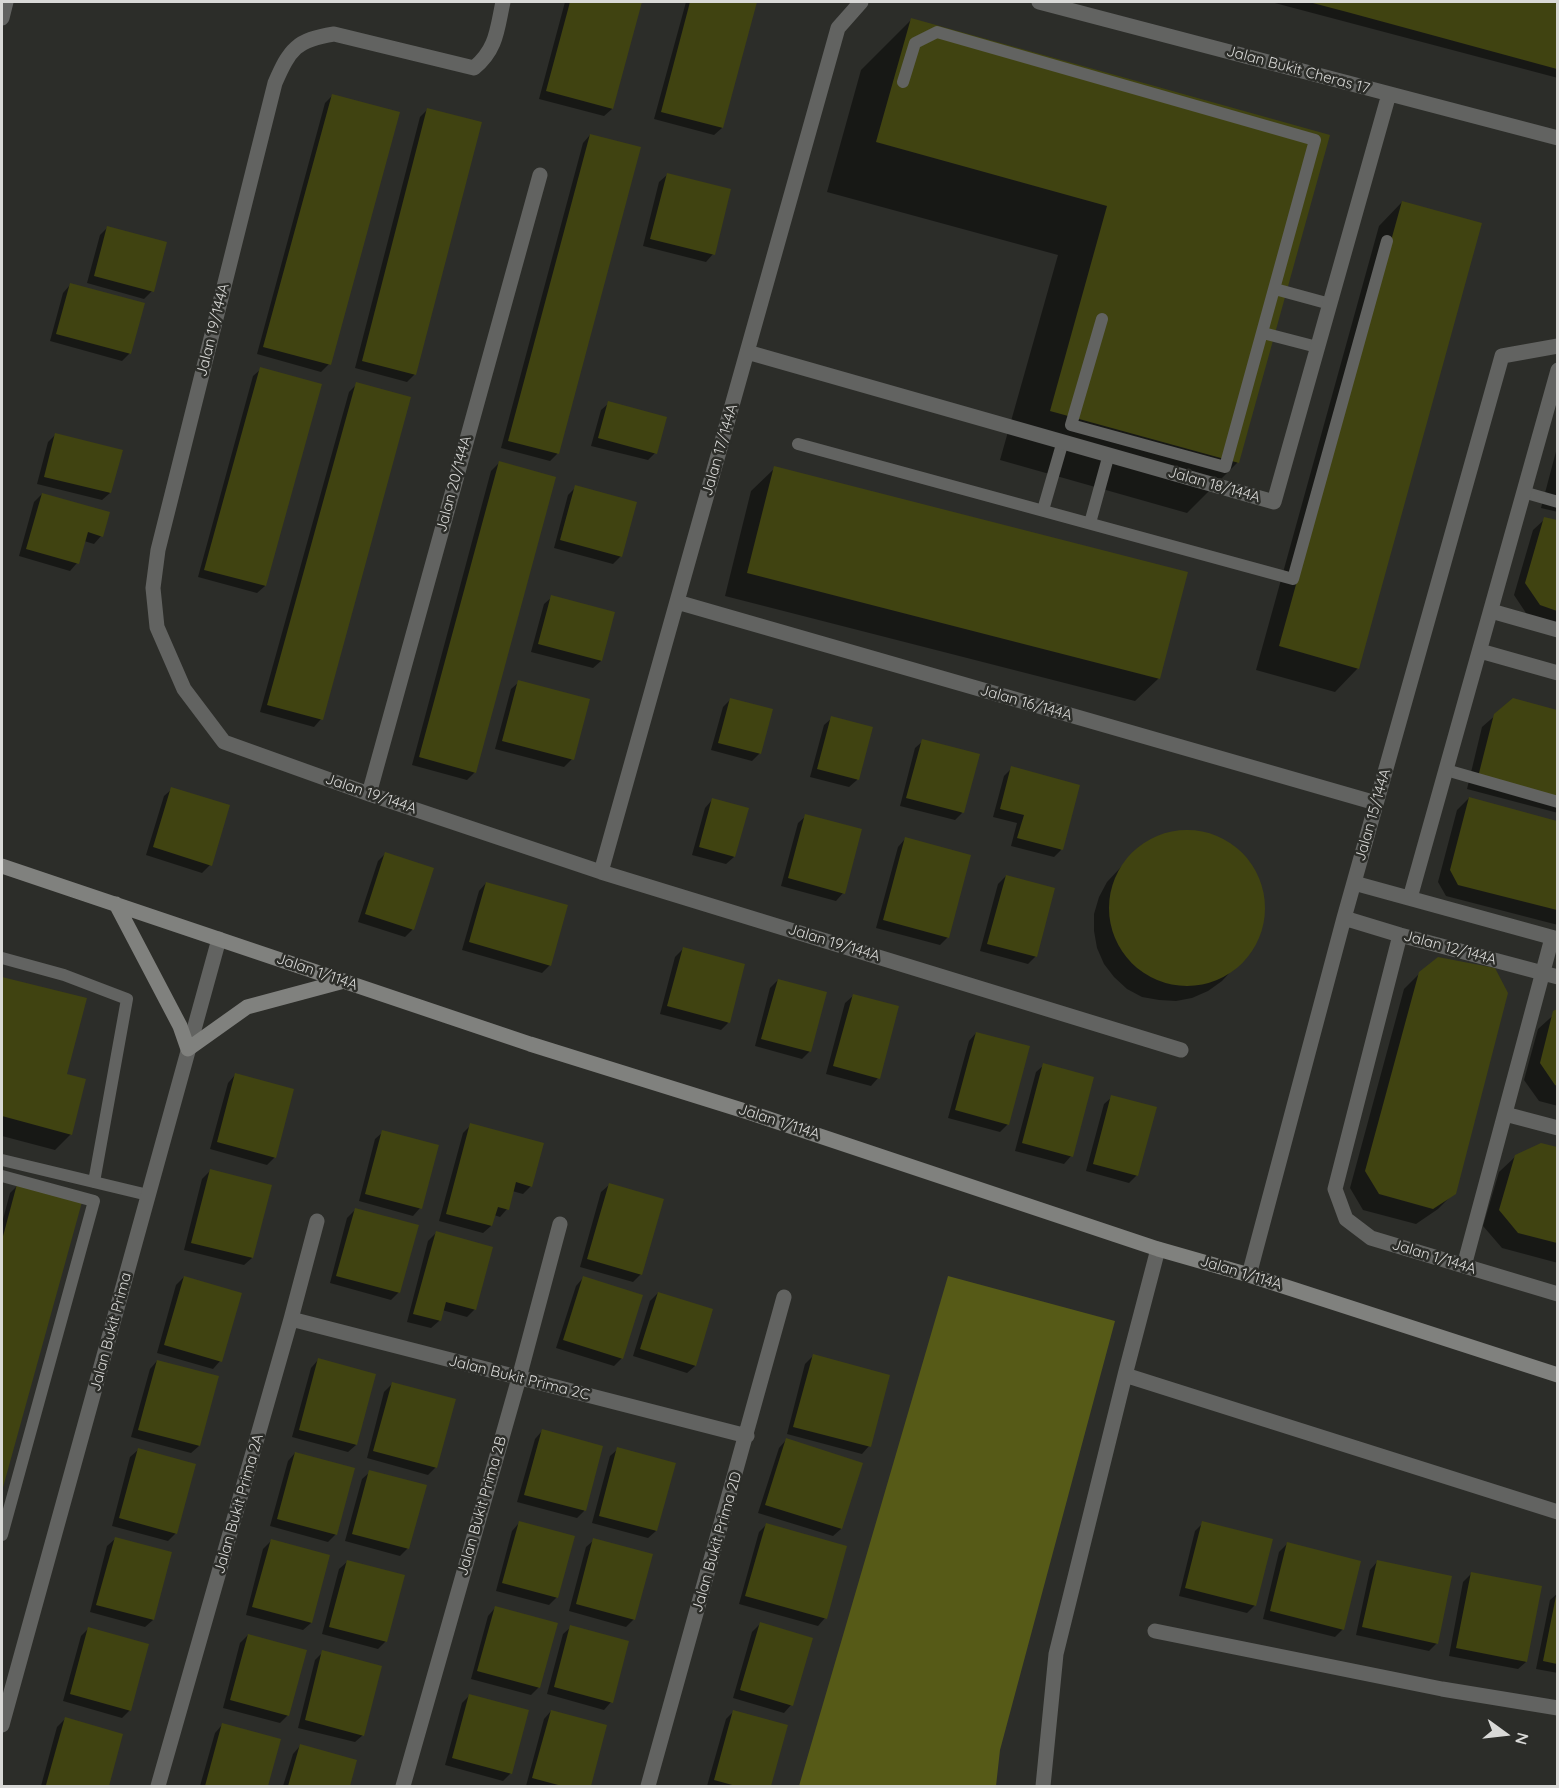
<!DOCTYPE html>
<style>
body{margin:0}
#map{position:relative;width:1559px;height:1788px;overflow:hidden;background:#2c2d29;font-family:Quicksand,sans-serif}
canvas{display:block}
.frame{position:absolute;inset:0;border:3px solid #d9d9d7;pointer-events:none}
.north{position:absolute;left:1475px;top:1704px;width:60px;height:60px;-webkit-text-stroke:4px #2c2d29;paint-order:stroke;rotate:105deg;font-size:16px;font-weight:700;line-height:24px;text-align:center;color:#d9d9d7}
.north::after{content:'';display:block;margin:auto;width:21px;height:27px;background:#d9d9d7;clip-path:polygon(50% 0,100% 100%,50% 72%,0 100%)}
</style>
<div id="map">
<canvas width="1559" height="1788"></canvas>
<div class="frame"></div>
<div class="north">N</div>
</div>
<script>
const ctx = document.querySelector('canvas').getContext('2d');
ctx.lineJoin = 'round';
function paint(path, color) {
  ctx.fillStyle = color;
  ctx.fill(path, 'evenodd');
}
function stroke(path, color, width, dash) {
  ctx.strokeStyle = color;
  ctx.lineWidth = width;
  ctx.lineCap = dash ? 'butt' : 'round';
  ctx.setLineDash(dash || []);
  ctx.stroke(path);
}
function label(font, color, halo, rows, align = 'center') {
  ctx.font = font + ' Quicksand,sans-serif';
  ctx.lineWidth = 5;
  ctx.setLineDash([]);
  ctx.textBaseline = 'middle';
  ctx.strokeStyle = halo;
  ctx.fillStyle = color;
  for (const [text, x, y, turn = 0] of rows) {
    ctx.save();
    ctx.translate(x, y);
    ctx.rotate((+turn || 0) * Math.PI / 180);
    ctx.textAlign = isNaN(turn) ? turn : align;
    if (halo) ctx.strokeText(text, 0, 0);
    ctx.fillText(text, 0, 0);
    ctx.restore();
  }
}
const forest = new Path2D(`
 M 948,1276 L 1115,1321 L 1000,1750 L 996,1786 L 799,1786 Z`);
const shadow = new Path2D(`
 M 565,2 L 640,2 L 612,109 L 604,116 L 539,99 Z
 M 686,2 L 755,2 L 722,128 L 714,135 L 654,119 Z
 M 1271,2 L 1558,2 L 1558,78 Z
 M 911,20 L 1328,136 L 1237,463 L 1187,513 L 1000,460 L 1058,255 L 827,192 L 861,70 Z
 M 333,95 L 329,364 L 321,372 L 257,354 L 325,103 Z
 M 428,109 L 415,374 L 407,382 L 355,368 L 420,117 Z
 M 590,135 L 639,149 L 557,454 L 550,461 L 501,448 L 583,143 Z
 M 667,175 L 713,254 L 706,262 L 643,246 L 659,182 Z
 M 1402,202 L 1358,668 L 1335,692 L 1256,670 L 1379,226 Z
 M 108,227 L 152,291 L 144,299 L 87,283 L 100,235 Z
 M 70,285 L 130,353 L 122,361 L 50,341 L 63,293 Z
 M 261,369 L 265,586 L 257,593 L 198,577 L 253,376 Z
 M 357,384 L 321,719 L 314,727 L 260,712 L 349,392 Z
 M 609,403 L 655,453 L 648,460 L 591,446 L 601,410 Z
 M 55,435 L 110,493 L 102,500 L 37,484 L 48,442 Z
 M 1558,444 L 1558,512 L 1541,508 Z
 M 499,463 L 475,772 L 467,780 L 412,765 L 491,471 Z
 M 775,468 L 1159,678 L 1135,701 L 725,596 L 751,491 Z
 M 576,487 L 621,556 L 613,564 L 554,548 L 568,495 Z
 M 42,494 L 101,536 L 94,544 L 84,541 L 77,563 L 70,571 L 19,556 L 34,502 Z
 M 1545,519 L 1558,522 L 1558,625 L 1528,616 L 1514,595 L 1533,530 Z
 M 552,597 L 614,613 L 601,661 L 593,668 L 531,652 L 544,604 Z
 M 519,682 L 572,759 L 564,767 L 495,749 L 511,689 Z
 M 731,699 L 760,753 L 752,761 L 711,750 L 723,707 Z
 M 1513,700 L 1558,712 L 1558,813 L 1467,789 L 1482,727 Z
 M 832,718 L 871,728 L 857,780 L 849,787 L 810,777 L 824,725 Z
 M 923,741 L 962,813 L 955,820 L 900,806 L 915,748 Z
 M 1012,768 L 1061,850 L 1054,857 L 1011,846 L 1017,823 L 993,817 L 1004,776 Z
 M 172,789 L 210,865 L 202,873 L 146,855 L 164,796 Z
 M 1469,798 L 1558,822 L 1558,925 L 1446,896 L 1438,882 L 1457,810 Z
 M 712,800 L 734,857 L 726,864 L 692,855 L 705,808 Z
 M 806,816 L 843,893 L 836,901 L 781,886 L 798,823 Z
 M 1181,832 L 1198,832 L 1214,837 L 1230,845 L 1242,856 L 1253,870 L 1260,885 L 1263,902 L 1262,919 L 1258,936 L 1250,951 L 1222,981 L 1208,991 L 1192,998 L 1176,1001 L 1159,1000 L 1142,997 L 1127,989 L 1114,977 L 1104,964 L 1097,948 L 1094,931 L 1094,914 L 1099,897 L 1107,882 L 1135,852 L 1149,842 L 1164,835 Z
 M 905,839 L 948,937 L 940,945 L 876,928 L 898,847 Z
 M 385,854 L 432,869 L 412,930 L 405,937 L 358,922 L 378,861 Z
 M 1006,876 L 1036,956 L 1028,964 L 980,951 L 998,884 Z
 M 486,883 L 550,965 L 542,973 L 462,950 L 479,891 Z
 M 683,949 L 728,1023 L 721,1030 L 660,1014 L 675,957 Z
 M 1420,973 L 1454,1193 L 1438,1209 L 1416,1224 L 1363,1210 L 1350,1188 L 1404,989 Z
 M 2,978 L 71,1134 L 55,1150 L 2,1136 Z
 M 778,980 L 810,1051 L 802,1059 L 755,1046 L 770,988 Z
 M 853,996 L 878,1078 L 871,1086 L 826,1074 L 845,1003 Z
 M 1558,1011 L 1558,1106 L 1539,1101 L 1524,1080 L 1538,1029 Z
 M 976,1033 L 1008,1124 L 1000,1132 L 948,1118 L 969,1041 Z
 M 1044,1065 L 1071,1156 L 1064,1164 L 1015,1151 L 1036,1072 Z
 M 235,1075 L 275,1157 L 267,1165 L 210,1149 L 228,1083 Z
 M 1112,1097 L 1137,1175 L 1129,1183 L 1086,1171 L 1104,1104 Z
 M 471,1125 L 531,1186 L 523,1194 L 512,1191 L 507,1209 L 500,1217 L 494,1215 L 491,1226 L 483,1233 L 439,1221 L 463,1133 Z
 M 383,1132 L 420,1208 L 413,1216 L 359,1201 L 375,1139 Z
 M 1541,1144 L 1558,1148 L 1558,1263 L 1502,1248 L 1483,1226 L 1499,1172 L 1516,1156 Z
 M 210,1171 L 252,1258 L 244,1265 L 184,1250 L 202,1179 Z
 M 609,1185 L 641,1274 L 633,1282 L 580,1267 L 601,1192 Z
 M 17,1186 L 80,1203 L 2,1489 L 2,1223 L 10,1193 Z
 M 355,1210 L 399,1292 L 391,1300 L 330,1283 L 347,1218 Z
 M 436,1233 L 475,1309 L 467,1317 L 442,1310 L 439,1321 L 431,1328 L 407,1322 L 428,1241 Z
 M 184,1277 L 220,1361 L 213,1369 L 157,1353 L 176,1285 Z
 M 583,1278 L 622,1358 L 614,1366 L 556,1348 L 576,1286 Z
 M 658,1293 L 711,1310 L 695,1366 L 687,1373 L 633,1356 L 650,1301 Z
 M 813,1356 L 869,1446 L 862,1454 L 787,1434 L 805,1364 Z
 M 318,1360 L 356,1445 L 348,1452 L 292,1437 L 311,1368 Z
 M 157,1361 L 199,1446 L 191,1453 L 131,1437 L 150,1369 Z
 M 392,1384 L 436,1467 L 428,1475 L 367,1458 L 384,1392 Z
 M 542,1431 L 602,1447 L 584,1511 L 577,1518 L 517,1502 L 535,1439 Z
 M 786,1440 L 861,1464 L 841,1529 L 833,1536 L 758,1513 L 779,1448 Z
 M 618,1449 L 656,1531 L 648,1538 L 592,1523 L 610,1456 Z
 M 138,1450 L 176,1533 L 168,1541 L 112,1526 L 130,1457 Z
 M 295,1453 L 336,1534 L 328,1542 L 270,1526 L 288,1461 Z
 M 370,1472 L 408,1548 L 400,1556 L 345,1541 L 362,1479 Z
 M 519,1523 L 557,1597 L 549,1605 L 496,1591 L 512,1531 Z
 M 1203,1523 L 1255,1605 L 1247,1613 L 1179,1596 L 1195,1531 Z
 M 766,1525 L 825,1618 L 818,1626 L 739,1604 L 759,1532 Z
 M 115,1539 L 153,1620 L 145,1627 L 90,1612 L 107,1546 Z
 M 594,1540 L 634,1619 L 626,1627 L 569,1611 L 586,1547 Z
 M 271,1541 L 328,1556 L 311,1623 L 303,1630 L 246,1615 L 263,1549 Z
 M 1287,1544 L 1343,1629 L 1335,1637 L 1263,1619 L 1279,1552 Z
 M 347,1562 L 386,1641 L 378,1649 L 322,1634 L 339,1569 Z
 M 1377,1562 L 1437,1643 L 1429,1651 L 1356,1635 L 1370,1570 Z
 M 1471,1574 L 1526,1662 L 1518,1669 L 1449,1656 L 1463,1582 Z
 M 1558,1593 L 1558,1673 L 1536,1669 L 1550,1600 Z
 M 495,1608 L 539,1687 L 531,1695 L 471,1679 L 488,1616 Z
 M 760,1624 L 791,1705 L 784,1713 L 733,1698 L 752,1632 Z
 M 571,1627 L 611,1702 L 604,1710 L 547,1694 L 563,1634 Z
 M 89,1628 L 130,1710 L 122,1718 L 63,1701 L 81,1636 Z
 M 248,1635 L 288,1715 L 280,1723 L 223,1708 L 240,1643 Z
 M 323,1652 L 363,1735 L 355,1742 L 298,1728 L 315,1660 Z
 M 470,1695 L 511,1773 L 503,1781 L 445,1765 L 462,1703 Z
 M 551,1711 L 605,1726 L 589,1786 L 526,1786 L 544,1719 Z
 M 734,1711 L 787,1726 L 769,1786 L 707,1786 L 726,1719 Z
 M 65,1719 L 122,1735 L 107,1786 L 41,1786 L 57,1727 Z
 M 222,1725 L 279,1740 L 267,1786 L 200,1786 L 215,1733 Z
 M 300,1746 L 355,1761 L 348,1786 L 283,1786 L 293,1754 Z`);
const building = new Path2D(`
 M 570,2 L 642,2 L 613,109 L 546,91 Z
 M 690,2 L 757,2 L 723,128 L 661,112 Z
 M 1309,2 L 1557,2 L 1557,69 L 1347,12 Z
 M 911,18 L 1330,135 L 1239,463 L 1050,411 L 1107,206 L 876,142 Z
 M 332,94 L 400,112 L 331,365 L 263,347 Z
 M 427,108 L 482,122 L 416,375 L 362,361 Z
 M 590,134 L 641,147 L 559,454 L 508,441 Z
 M 667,173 L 731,189 L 715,255 L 650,239 Z
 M 1402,201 L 1482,223 L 1359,669 L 1279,646 Z
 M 107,226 L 167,242 L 154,292 L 94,276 Z
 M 70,283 L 145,303 L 131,354 L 56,334 Z
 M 260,367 L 322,384 L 266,586 L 204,570 Z
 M 356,382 L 411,397 L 323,720 L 267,705 Z
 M 608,401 L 667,417 L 657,454 L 598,438 Z
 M 55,433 L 123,450 L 111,493 L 44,477 Z
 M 499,461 L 556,477 L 476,773 L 419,757 Z
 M 774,466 L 1188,572 L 1160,679 L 747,573 Z
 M 575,485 L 637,502 L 622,557 L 560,540 Z
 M 42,493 L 110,512 L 103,537 L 88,532 L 79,564 L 26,549 Z
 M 1544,517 L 1557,520 L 1557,611 L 1540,605 L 1525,583 Z
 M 551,595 L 615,612 L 602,661 L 538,644 Z
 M 518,680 L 590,699 L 574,760 L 502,741 Z
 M 730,698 L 773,709 L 761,754 L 718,743 Z
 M 1513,698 L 1557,710 L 1557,798 L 1478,777 L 1494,714 Z
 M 831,716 L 873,727 L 859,780 L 817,769 Z
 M 922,739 L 980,754 L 964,813 L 906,798 Z
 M 1011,766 L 1080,785 L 1063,850 L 1017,838 L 1024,815 L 1000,809 Z
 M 171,787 L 230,805 L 212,866 L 153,847 Z
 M 1469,797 L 1557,821 L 1557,910 L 1458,885 L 1450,870 Z
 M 712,798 L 749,808 L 735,857 L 699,847 Z
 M 805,814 L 862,829 L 845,894 L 788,878 Z
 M1109 908a78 78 0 1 1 156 0a78 78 0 1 1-156 0Z
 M 905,837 L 971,855 L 949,938 L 883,920 Z
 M 385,852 L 434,868 L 414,930 L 365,914 Z
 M 1006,875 L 1055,888 L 1037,957 L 987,944 Z
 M 486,882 L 568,905 L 551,966 L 469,942 Z
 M 683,947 L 745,964 L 730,1023 L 667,1006 Z
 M 1438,957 L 1495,968 L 1508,993 L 1456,1194 L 1433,1209 L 1379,1194 L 1365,1171 L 1419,972 Z
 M 2,977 L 87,998 L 67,1074 L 86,1079 L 72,1135 L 2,1116 Z
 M 778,979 L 827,992 L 811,1052 L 761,1039 Z
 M 853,994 L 899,1006 L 880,1079 L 833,1066 Z
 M 1557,1009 L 1557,1086 L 1555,1085 L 1540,1063 L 1553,1011 Z
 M 976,1032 L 1030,1046 L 1009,1125 L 955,1110 Z
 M 1043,1063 L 1094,1077 L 1073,1157 L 1022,1143 Z
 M 235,1073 L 294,1089 L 276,1158 L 217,1142 Z
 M 1111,1095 L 1157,1107 L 1138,1176 L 1093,1164 Z
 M 470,1123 L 544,1143 L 532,1187 L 516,1182 L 509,1210 L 498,1207 L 492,1226 L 446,1214 Z
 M 382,1130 L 439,1145 L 422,1209 L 365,1194 Z
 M 1541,1143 L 1557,1147 L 1557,1243 L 1518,1233 L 1499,1210 L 1515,1155 Z
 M 210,1169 L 272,1185 L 253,1258 L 191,1243 Z
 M 609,1183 L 664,1199 L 642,1275 L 587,1259 Z
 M 17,1184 L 82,1202 L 2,1491 L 2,1240 Z
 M 355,1208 L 419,1225 L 400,1293 L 336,1276 Z
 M 436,1231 L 493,1247 L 476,1310 L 446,1302 L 441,1321 L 413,1314 Z
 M 184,1276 L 242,1293 L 222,1362 L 164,1345 Z
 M 583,1276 L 643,1295 L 623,1359 L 563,1340 Z
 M 658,1292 L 713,1309 L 696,1366 L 640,1349 Z
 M 813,1354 L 890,1375 L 871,1447 L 793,1427 Z
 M 318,1358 L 376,1374 L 357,1445 L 299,1430 Z
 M 157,1360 L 219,1376 L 200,1446 L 138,1430 Z
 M 392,1382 L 456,1399 L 437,1468 L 373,1451 Z
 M 542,1429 L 603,1446 L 586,1511 L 524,1495 Z
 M 786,1438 L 863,1463 L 842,1529 L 765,1505 Z
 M 617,1447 L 676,1463 L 657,1531 L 599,1516 Z
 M 138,1448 L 196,1464 L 177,1534 L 119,1518 Z
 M 295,1452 L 355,1468 L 337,1535 L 277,1519 Z
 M 369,1470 L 427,1485 L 409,1549 L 352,1534 Z
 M 519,1521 L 575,1536 L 558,1598 L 502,1583 Z
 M 1202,1521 L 1273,1539 L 1256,1606 L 1185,1588 Z
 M 766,1523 L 847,1546 L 827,1619 L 745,1596 Z
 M 115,1537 L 172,1552 L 154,1620 L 96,1605 Z
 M 593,1538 L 653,1554 L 635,1620 L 576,1604 Z
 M 271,1539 L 330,1555 L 312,1623 L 252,1607 Z
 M 1287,1542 L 1361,1561 L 1344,1630 L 1270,1611 Z
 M 347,1560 L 405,1575 L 387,1642 L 329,1627 Z
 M 1377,1560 L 1452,1576 L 1438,1644 L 1362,1627 Z
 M 1471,1572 L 1542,1586 L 1527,1662 L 1456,1648 Z
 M 1556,1596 L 1557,1596 L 1557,1664 L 1543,1661 Z
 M 495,1606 L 558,1623 L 540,1688 L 477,1671 Z
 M 760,1622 L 813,1638 L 793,1706 L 740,1690 Z
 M 570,1625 L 629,1641 L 613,1703 L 554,1687 Z
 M 88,1627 L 149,1644 L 131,1711 L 70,1694 Z
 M 248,1634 L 307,1650 L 289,1716 L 230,1700 Z
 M 322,1650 L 382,1666 L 364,1736 L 305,1720 Z
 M 469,1694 L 529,1710 L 512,1774 L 452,1758 Z
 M 551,1710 L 607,1725 L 591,1786 L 562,1786 L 532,1778 Z
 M 733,1710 L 788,1725 L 771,1786 L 736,1786 L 714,1780 Z
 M 65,1717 L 123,1734 L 109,1786 L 46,1785 Z
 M 222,1723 L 281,1739 L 268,1786 L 205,1786 Z
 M 300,1744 L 357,1760 L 350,1786 L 288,1786 Z`);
const lane = new Path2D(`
 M 903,82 L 915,43 L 937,32 L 1315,140 L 1225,467 L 1071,425 L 1102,319
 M 1275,289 L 1330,304
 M 1263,333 L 1317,347
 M 798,444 L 1293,579 L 1387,241
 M 1523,492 L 1558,502
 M 1043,510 L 1063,441
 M 1090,523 L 1109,454
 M 1446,770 L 1558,802
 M 2,958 L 64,975 L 127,999 L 94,1182
 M 2,1160 L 148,1195
 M 2,1176 L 94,1201 L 2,1535`);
const street = new Path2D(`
 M 503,2 C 497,29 497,49 474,68 L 334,34 C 296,40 290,49 275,83 L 158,550 L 153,588 L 157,627 L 184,689 L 224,742 L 369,794 L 601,872 L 1181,1050
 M 1039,2 L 1558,138
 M 2,18 L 6,2
 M 747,352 L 1274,502 L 1389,94
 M 677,602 L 1376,803
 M 1491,611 L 1558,630
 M 1480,651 L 1558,673
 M 369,794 L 540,175
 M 601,872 L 838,28 L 861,2
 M 1354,883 L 1558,939
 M 1410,898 L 1558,370
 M 1344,918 L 1400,935 L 1558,977
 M 1400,935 L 1335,1189 L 1346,1219 L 1371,1238 L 1558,1294
 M 1505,1114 L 1558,1128
 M 1464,1266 L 1552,938
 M 1249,1275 L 1344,918 L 1502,356 L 1558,346
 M 291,1319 L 747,1436
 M 1125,1375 L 1158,1249
 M 1155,1631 L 1442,1689 L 1558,1708
 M 2,1725 L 219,939
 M 158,1786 L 291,1319 L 317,1221
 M 403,1786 L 519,1378 L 560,1224
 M 648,1786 L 784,1297
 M 1043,1786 L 1056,1654 L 1125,1375 L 1558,1512`);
const secondary = new Path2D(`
 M 2,866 L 530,1044 L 748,1112 L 1158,1249 L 1249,1275 L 1558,1375
 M 116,904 L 180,1026 L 188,1049 L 247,1007 L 344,981`);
const streetNames = [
 ["Jalan Bukit Cheras 17",1298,70,15],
 ["Jalan 19/144A",213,330,-76],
 ["Jalan 17/144A",720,450,-74],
 ["Jalan 20/144A",454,484,-75],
 ["Jalan 18/144A",1214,485,16],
 ["Jalan 16/144A",1026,703,16],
 ["Jalan 19/144A",371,794,19],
 ["Jalan 15/144A",1373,815,-74],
 ["Jalan 19/144A",834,943,17],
 ["Jalan 12/144A",1450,948,15],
 ["Jalan 1/114A",317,972,19],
 ["Jalan 1/114A",779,1122,18],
 ["Jalan 1/144A",1434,1257,17],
 ["Jalan 1/114A",1241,1273,17],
 ["Jalan Bukit Prima",111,1332,-75],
 ["Jalan Bukit Prima 2C",519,1378,14],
 ["Jalan Bukit Prima 2A",239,1504,-74],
 ["Jalan Bukit Prima 2B",482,1506,-74],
 ["Jalan Bukit Prima 2D",717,1542,-74]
];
paint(forest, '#565a17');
paint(shadow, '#0007');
paint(building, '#404311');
stroke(lane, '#626361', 12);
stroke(street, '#626361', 15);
stroke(secondary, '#80817e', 15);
label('15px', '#d9d9d7', '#2c2d29', streetNames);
</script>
